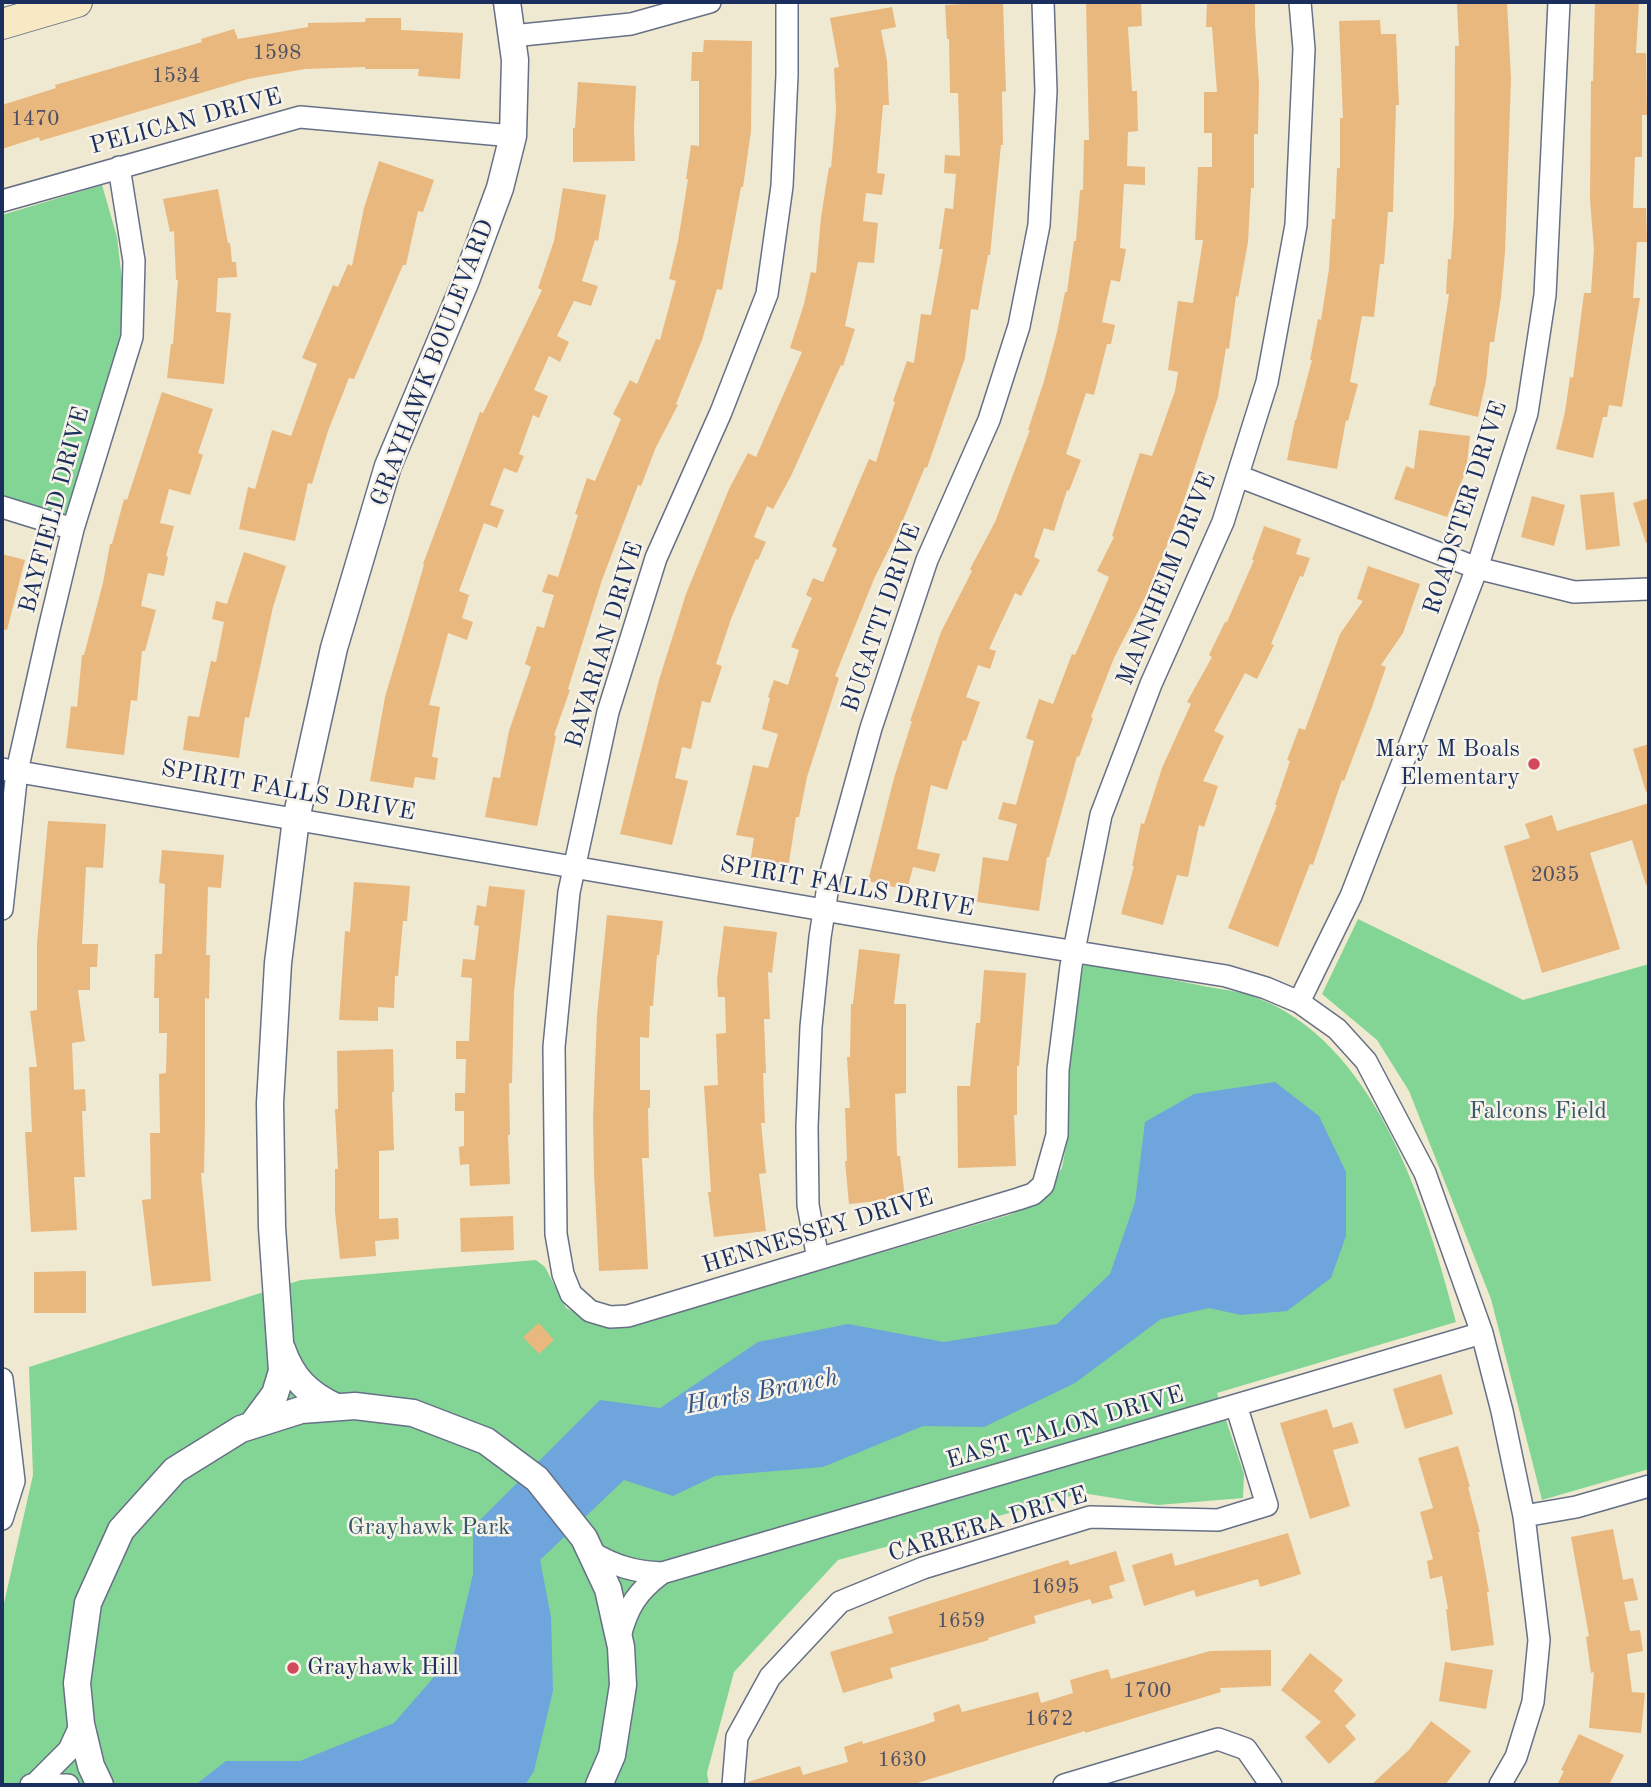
<!DOCTYPE html>
<style>
body{margin:0}
#map{position:relative;width:1651px;height:1787px;overflow:hidden;background:#f0e9d1;font-family:"Old Standard TT",serif}
canvas{display:block}
.frame{position:absolute;inset:0;border:4px solid #1b2f5e;pointer-events:none}
</style>
<div id="map">
<canvas width="1651" height="1787"></canvas>
<div class="frame"></div>
</div>
<script>
const ctx = document.querySelector('canvas').getContext('2d');
ctx.lineJoin = 'round';
function paint(path, color) {
  ctx.fillStyle = color;
  ctx.fill(path, 'evenodd');
}
function stroke(path, color, width, dash) {
  ctx.strokeStyle = color;
  ctx.lineWidth = width;
  ctx.lineCap = dash ? 'butt' : 'round';
  ctx.setLineDash(dash || []);
  ctx.stroke(path);
}
function label(font, color, halo, rows, align = 'center') {
  ctx.font = font + ' "Old Standard TT",serif';
  ctx.lineWidth = 5;
  ctx.setLineDash([]);
  ctx.textBaseline = 'middle';
  ctx.strokeStyle = halo;
  ctx.fillStyle = color;
  for (const [text, x, y, turn = 0] of rows) {
    ctx.save();
    ctx.translate(x, y);
    ctx.rotate((+turn || 0) * Math.PI / 180);
    ctx.textAlign = isNaN(turn) ? turn : align;
    if (halo) ctx.strokeText(text, 0, 0);
    ctx.fillText(text, 0, 0);
    ctx.restore();
  }
}
const green = new Path2D(`
 M 102,185 L 117,237 L 122,280 L 122,328 L 112,369 L 65,515 L 2,498 L 2,215 Z
 M 1358,919 L 1523,1000 L 1649,964 L 1649,1469 L 1542,1500 L 1491,1299 L 1409,1091 L 1377,1040 L 1322,994 Z
 M 1084,962 C 1122,970 1161,978 1199,985 C 1216,989 1235,990 1252,996 C 1376,1039 1426,1207 1456,1322 L 1217,1393 L 1244,1474 L 1243,1498 L 1158,1505 L 1082,1493 L 838,1560 L 734,1672 L 707,1773 L 709,1785 L 2,1785 L 2,1612 L 33,1475 L 29,1367 L 301,1280 L 536,1260 L 545,1267 L 566,1308 L 598,1324 L 634,1325 L 1009,1215 L 1040,1200 L 1062,1168 L 1068,1134 L 1070,1042 Z`);
const water = new Path2D(`
 M 1275,1082 L 1319,1116 L 1346,1172 L 1346,1236 L 1331,1278 L 1287,1311 L 1241,1315 L 1209,1308 L 1161,1319 L 1075,1383 L 984,1427 L 923,1426 L 823,1467 L 715,1476 L 673,1496 L 624,1480 L 540,1560 L 551,1617 L 553,1691 L 534,1771 L 525,1785 L 195,1785 L 226,1761 L 300,1761 L 394,1723 L 454,1654 L 473,1574 L 473,1527 L 600,1400 L 660,1408 L 758,1342 L 848,1324 L 944,1342 L 1057,1324 L 1110,1274 L 1135,1202 L 1145,1122 L 1194,1094 Z`);
const building = new Path2D(`
 M 1003,2 L 1006,91 L 1002,92 L 1003,145 L 1001,145 L 990,255 L 988,255 L 978,310 L 971,309 L 965,358 L 927,468 L 925,467 L 903,520 L 874,579 L 835,676 L 839,678 L 807,777 L 799,817 L 796,817 L 788,869 L 750,863 L 754,838 L 736,835 L 753,765 L 768,768 L 778,734 L 762,729 L 770,698 L 768,697 L 774,680 L 788,685 L 799,650 L 791,647 L 812,598 L 806,595 L 813,578 L 823,582 L 837,549 L 832,546 L 869,459 L 876,462 L 895,402 L 893,401 L 907,361 L 914,363 L 921,314 L 931,315 L 943,249 L 939,249 L 945,208 L 953,209 L 956,174 L 944,173 L 945,155 L 960,156 L 958,93 L 950,93 L 949,39 L 947,39 L 945,5 Z
 M 1086,2 L 1141,2 L 1142,26 L 1128,27 L 1132,91 L 1137,91 L 1138,131 L 1128,132 L 1127,166 L 1145,167 L 1145,185 L 1124,184 L 1120,248 L 1126,249 L 1120,282 L 1111,280 L 1102,322 L 1115,325 L 1111,344 L 1107,344 L 1094,395 L 1086,393 L 1066,454 L 1081,460 L 1069,491 L 1067,490 L 1054,531 L 1044,528 L 1034,557 L 1040,560 L 1021,596 L 1015,593 L 989,649 L 996,651 L 990,669 L 978,665 L 966,697 L 980,702 L 966,741 L 963,740 L 947,790 L 931,785 L 917,849 L 940,854 L 935,872 L 913,867 L 907,890 L 868,881 L 894,778 L 912,721 L 910,721 L 941,632 L 972,571 L 970,569 L 995,522 L 1030,430 L 1028,430 L 1044,381 L 1057,332 L 1065,292 L 1067,292 L 1074,241 L 1076,241 L 1080,190 L 1083,190 L 1084,140 L 1089,140 Z
 M 1207,2 L 1255,2 L 1255,25 L 1259,84 L 1258,134 L 1254,134 L 1254,188 L 1251,188 L 1248,242 L 1238,297 L 1236,296 L 1229,349 L 1226,348 L 1218,397 L 1183,503 L 1154,580 L 1114,658 L 1091,717 L 1093,718 L 1079,757 L 1077,756 L 1049,857 L 1047,857 L 1039,911 L 977,902 L 983,857 L 1008,861 L 1017,824 L 998,819 L 1003,802 L 1016,805 L 1034,741 L 1026,738 L 1039,699 L 1053,704 L 1072,654 L 1075,655 L 1104,589 L 1109,577 L 1097,571 L 1114,537 L 1112,536 L 1140,453 L 1152,456 L 1175,391 L 1178,372 L 1168,370 L 1178,301 L 1193,303 L 1203,240 L 1195,240 L 1198,167 L 1212,167 L 1212,133 L 1204,133 L 1204,92 L 1217,92 L 1212,27 L 1206,27 Z
 M 1507,2 L 1511,79 L 1505,252 L 1501,297 L 1494,342 L 1490,342 L 1486,381 L 1478,417 L 1429,405 L 1434,386 L 1435,387 L 1449,294 L 1446,294 L 1448,259 L 1451,259 L 1454,216 L 1455,46 L 1459,46 L 1457,4 Z
 M 1595,2 L 1639,2 L 1636,53 L 1646,53 L 1647,115 L 1642,115 L 1642,157 L 1635,157 L 1633,208 L 1646,208 L 1647,242 L 1637,242 L 1633,298 L 1640,298 L 1622,407 L 1609,405 L 1607,417 L 1603,417 L 1593,458 L 1556,449 L 1565,412 L 1570,377 L 1573,378 L 1584,293 L 1591,293 L 1594,249 L 1590,200 L 1591,81 L 1593,81 Z
 M 892,7 L 896,27 L 881,30 L 887,61 L 889,105 L 883,105 L 877,173 L 885,174 L 882,195 L 866,193 L 863,221 L 878,223 L 874,263 L 858,262 L 845,326 L 855,329 L 843,366 L 841,365 L 791,476 L 773,509 L 767,506 L 754,537 L 766,542 L 758,560 L 756,559 L 731,619 L 716,664 L 722,666 L 710,703 L 702,701 L 691,749 L 682,747 L 675,778 L 688,781 L 672,845 L 620,834 L 659,680 L 686,594 L 729,489 L 748,453 L 756,457 L 802,352 L 790,348 L 804,304 L 811,272 L 816,273 L 821,217 L 829,167 L 831,168 L 836,111 L 834,68 L 839,67 L 830,18 Z
 M 366,18 L 401,18 L 401,30 L 463,33 L 460,79 L 418,76 L 419,69 L 365,69 L 365,67 L 305,69 L 248,79 L 40,141 L 39,137 L 2,149 L 2,105 L 56,88 L 55,85 L 202,42 L 201,39 L 234,29 L 238,39 L 308,27 L 308,23 L 365,22 Z
 M 1380,20 L 1381,34 L 1396,34 L 1399,105 L 1396,105 L 1393,212 L 1388,212 L 1384,264 L 1380,264 L 1374,317 L 1362,316 L 1350,382 L 1358,384 L 1348,421 L 1346,420 L 1337,469 L 1287,460 L 1295,420 L 1296,420 L 1312,360 L 1310,360 L 1318,319 L 1321,320 L 1329,269 L 1332,219 L 1335,219 L 1337,168 L 1340,168 L 1340,118 L 1343,118 L 1339,21 Z
 M 704,40 L 752,41 L 751,131 L 743,187 L 741,187 L 722,290 L 717,289 L 702,340 L 676,404 L 678,405 L 656,447 L 641,486 L 638,485 L 602,580 L 568,689 L 570,690 L 554,735 L 556,736 L 537,826 L 485,817 L 493,777 L 500,778 L 509,731 L 531,667 L 525,664 L 537,626 L 544,628 L 554,595 L 542,592 L 548,574 L 558,577 L 578,515 L 575,514 L 587,478 L 595,481 L 621,419 L 613,414 L 630,380 L 637,384 L 656,339 L 660,340 L 676,281 L 669,279 L 678,241 L 688,179 L 686,179 L 691,145 L 699,146 L 699,81 L 691,81 L 692,52 L 703,52 Z
 M 578,82 L 636,86 L 634,128 L 635,161 L 573,162 L 573,128 L 575,128 Z
 M 379,161 L 434,180 L 423,212 L 418,211 L 406,265 L 403,265 L 354,379 L 349,378 L 328,431 L 312,484 L 308,483 L 295,541 L 239,529 L 248,487 L 255,489 L 272,430 L 291,436 L 317,364 L 302,358 L 333,285 L 338,287 L 348,264 L 352,266 L 364,208 Z
 M 563,188 L 606,195 L 598,241 L 595,240 L 582,281 L 598,286 L 591,306 L 574,301 L 557,336 L 569,342 L 560,362 L 549,356 L 534,390 L 548,396 L 539,418 L 533,415 L 519,454 L 524,456 L 517,473 L 504,468 L 490,505 L 504,510 L 497,528 L 484,523 L 459,591 L 469,595 L 462,618 L 473,622 L 467,640 L 448,633 L 429,705 L 440,707 L 432,757 L 438,758 L 435,780 L 415,777 L 413,788 L 370,781 L 385,697 L 424,565 L 423,564 L 480,412 L 483,413 L 542,290 L 538,288 L 554,241 Z
 M 218,189 L 228,243 L 230,243 L 232,262 L 236,262 L 237,277 L 218,278 L 216,312 L 231,313 L 224,384 L 167,378 L 171,344 L 173,344 L 178,280 L 176,280 L 174,231 L 170,232 L 163,199 Z
 M 162,392 L 213,409 L 198,453 L 203,455 L 190,495 L 169,489 L 160,523 L 174,526 L 166,556 L 168,557 L 164,576 L 148,573 L 141,606 L 156,610 L 145,651 L 142,651 L 137,701 L 131,700 L 124,755 L 66,748 L 71,706 L 77,707 L 82,655 L 84,655 L 103,583 L 110,544 L 112,544 L 124,499 L 127,500 Z
 M 1419,430 L 1470,436 L 1466,471 L 1447,517 L 1394,499 L 1406,466 L 1414,469 Z
 M 1614,492 L 1620,546 L 1586,550 L 1580,495 Z
 M 1532,496 L 1565,505 L 1554,546 L 1521,537 Z
 M 1649,498 L 1649,543 L 1646,543 L 1633,503 Z
 M 1264,526 L 1301,539 L 1296,554 L 1310,558 L 1303,577 L 1300,576 L 1271,644 L 1274,645 L 1257,679 L 1245,673 L 1214,731 L 1224,736 L 1203,781 L 1218,786 L 1204,827 L 1199,825 L 1188,877 L 1177,875 L 1163,925 L 1121,914 L 1134,866 L 1132,866 L 1141,823 L 1144,824 L 1162,768 L 1191,704 L 1187,702 L 1212,657 L 1209,655 L 1225,622 L 1227,622 L 1254,560 L 1252,560 Z
 M 244,552 L 286,566 L 273,607 L 249,718 L 245,717 L 239,758 L 183,750 L 188,716 L 199,717 L 211,661 L 216,662 L 224,622 L 212,619 L 216,601 L 227,604 Z
 M 2,554 L 25,560 L 7,630 L 2,629 Z
 M 1368,566 L 1420,584 L 1403,633 L 1381,665 L 1386,667 L 1372,707 L 1344,781 L 1342,780 L 1313,865 L 1310,864 L 1278,947 L 1228,928 L 1277,805 L 1275,805 L 1290,761 L 1287,760 L 1299,728 L 1305,730 L 1340,634 L 1363,601 L 1357,599 Z
 M 1649,744 L 1649,791 L 1646,792 L 1633,749 Z
 M 1649,803 L 1649,884 L 1646,885 L 1632,840 L 1590,853 L 1620,949 L 1542,973 L 1504,846 L 1530,838 L 1525,824 L 1552,815 L 1557,831 Z
 M 48,821 L 106,824 L 103,868 L 86,867 L 82,944 L 98,944 L 97,967 L 90,967 L 90,990 L 78,990 L 85,1041 L 72,1043 L 74,1090 L 85,1089 L 86,1111 L 82,1111 L 85,1177 L 74,1177 L 77,1230 L 31,1232 L 25,1132 L 32,1132 L 29,1067 L 37,1067 L 30,1011 L 37,1010 L 37,943 Z
 M 162,850 L 224,855 L 221,888 L 208,887 L 206,955 L 210,955 L 209,999 L 205,998 L 205,1122 L 204,1173 L 201,1173 L 211,1281 L 152,1286 L 142,1200 L 151,1199 L 150,1133 L 160,1133 L 159,1074 L 166,1073 L 167,1033 L 159,1033 L 159,998 L 154,998 L 155,954 L 162,954 L 165,884 L 159,883 Z
 M 354,882 L 410,886 L 407,921 L 403,921 L 398,976 L 395,976 L 394,1008 L 378,1007 L 378,1021 L 339,1020 L 345,931 L 350,932 Z
 M 489,886 L 525,890 L 514,992 L 512,1083 L 509,1083 L 510,1135 L 508,1135 L 510,1184 L 470,1186 L 469,1164 L 460,1165 L 459,1147 L 464,1146 L 464,1111 L 455,1111 L 455,1093 L 465,1093 L 466,1059 L 456,1059 L 456,1041 L 469,1041 L 472,978 L 461,977 L 463,959 L 475,960 L 479,926 L 474,925 L 477,905 L 486,907 Z
 M 607,915 L 663,921 L 659,955 L 657,955 L 653,1006 L 650,1006 L 649,1038 L 640,1037 L 640,1090 L 650,1090 L 650,1108 L 648,1108 L 649,1158 L 642,1158 L 648,1269 L 599,1271 L 594,1173 L 593,1118 L 597,1015 Z
 M 724,926 L 777,932 L 772,973 L 768,972 L 770,1019 L 764,1019 L 766,1073 L 763,1073 L 765,1123 L 761,1123 L 766,1173 L 759,1174 L 766,1231 L 714,1237 L 708,1192 L 711,1192 L 704,1086 L 718,1085 L 716,1034 L 726,1033 L 725,997 L 718,997 L 717,979 Z
 M 859,949 L 900,954 L 894,1004 L 906,1004 L 906,1093 L 895,1094 L 897,1156 L 900,1156 L 905,1198 L 849,1204 L 845,1161 L 847,1161 L 845,1108 L 850,1108 L 847,1057 L 850,1057 L 851,1004 L 853,1004 Z
 M 984,970 L 1026,973 L 1019,1066 L 1017,1066 L 1017,1115 L 1014,1115 L 1016,1166 L 958,1168 L 957,1086 L 970,1086 L 976,1023 L 980,1023 Z
 M 393,1049 L 394,1092 L 392,1092 L 394,1150 L 379,1151 L 379,1219 L 398,1218 L 399,1239 L 375,1241 L 376,1256 L 340,1259 L 335,1212 L 335,1169 L 338,1169 L 335,1109 L 338,1109 L 337,1051 Z
 M 513,1216 L 514,1250 L 461,1252 L 460,1218 Z
 M 86,1271 L 86,1313 L 34,1313 L 34,1272 Z
 M 539,1323 L 554,1340 L 539,1354 L 523,1337 Z
 M 1441,1374 L 1453,1414 L 1405,1429 L 1393,1389 Z
 M 1327,1409 L 1333,1428 L 1352,1422 L 1359,1443 L 1333,1450 L 1350,1506 L 1310,1519 L 1280,1423 Z
 M 1458,1446 L 1470,1487 L 1468,1487 L 1480,1532 L 1478,1532 L 1489,1592 L 1487,1592 L 1494,1645 L 1451,1651 L 1446,1609 L 1448,1609 L 1442,1576 L 1430,1579 L 1427,1561 L 1433,1559 L 1420,1512 L 1433,1508 L 1418,1458 Z
 M 1613,1529 L 1623,1580 L 1633,1578 L 1638,1600 L 1624,1602 L 1630,1631 L 1640,1630 L 1643,1651 L 1627,1654 L 1632,1692 L 1645,1693 L 1641,1733 L 1589,1728 L 1594,1672 L 1591,1673 L 1586,1637 L 1589,1636 L 1571,1537 Z
 M 1288,1533 L 1301,1574 L 1260,1587 L 1258,1579 L 1196,1597 L 1194,1590 L 1144,1606 L 1132,1565 L 1172,1553 L 1175,1566 Z
 M 1116,1551 L 1125,1581 L 1109,1586 L 1113,1598 L 1092,1604 L 1090,1599 L 1034,1616 L 1036,1623 L 988,1638 L 989,1640 L 890,1668 L 893,1678 L 843,1693 L 830,1652 L 893,1633 L 888,1617 L 1068,1560 L 1070,1565 Z
 M 1271,1650 L 1271,1686 L 1220,1688 L 1221,1692 L 1085,1733 L 1085,1731 L 911,1785 L 749,1785 L 748,1782 L 800,1766 L 803,1775 L 848,1762 L 844,1747 L 862,1741 L 863,1744 L 924,1725 L 935,1721 L 933,1713 L 959,1704 L 962,1712 L 1038,1692 L 1041,1703 L 1073,1693 L 1070,1680 L 1108,1669 L 1111,1679 L 1210,1651 Z
 M 1310,1653 L 1343,1680 L 1334,1691 L 1356,1715 L 1345,1726 L 1356,1739 L 1329,1764 L 1305,1737 L 1321,1722 L 1281,1690 Z
 M 1445,1662 L 1493,1670 L 1486,1709 L 1439,1701 Z
 M 1431,1721 L 1471,1751 L 1445,1785 L 1371,1785 L 1409,1750 Z
 M 1579,1734 L 1624,1755 L 1609,1785 L 1557,1785 L 1564,1771 L 1561,1770 Z`);
const minor = new Path2D(`
 M 787,2 L 787,75 L 782,186 L 767,294 L 721,412 L 656,558 L 608,712 L 569,892 L 554,1047 L 556,1234 L 563,1274 L 571,1294 L 590,1311 L 610,1317 L 628,1316 L 1018,1199 L 1033,1194 L 1043,1185 L 1057,1135 L 1058,1070 L 1071,966 L 1101,815 L 1151,684 L 1223,522 L 1267,382 L 1296,225 L 1304,49 L 1300,2
 M 512,36 L 631,24 L 710,2
 M 2,201 L 300,117 L 513,136
 M 1238,476 L 1477,568 L 1574,592 L 1649,589
 M 2,507 L 73,529
 M 2,769 L 946,931 L 1226,976 L 1266,988 L 1299,1002 L 1337,1029 L 1366,1061 L 1425,1173 L 1482,1333 L 1502,1411 L 1524,1516 L 1539,1640 L 1533,1702 L 1516,1757 L 1500,1785
 M 2,909 L 17,771 L 49,629 L 73,529 L 132,337 L 134,261 L 119,167
 M 1299,1002 L 1351,896 L 1403,762 L 1477,568 L 1527,413 L 1545,295 L 1559,2
 M 818,1259 L 808,1205 L 807,1127 L 811,1027 L 820,937 L 829,880 L 871,728 L 927,560 L 989,420 L 1019,326 L 1039,225 L 1046,91 L 1043,2
 M 2,1379 L 14,1481 L 2,1519
 M 1524,1516 L 1576,1507 L 1649,1486
 M 591,1552 C 615,1566 634,1572 662,1573 L 1482,1333
 M 620,1636 C 628,1606 637,1592 662,1573
 M 36,1783 L 69,1750 L 81,1724
 M 31,1785 L 68,1785
 M 733,1785 L 737,1737 L 770,1677 L 840,1602 L 923,1568 L 1090,1517 L 1218,1520 L 1267,1505 L 1236,1405
 M 1064,1785 L 1218,1739 L 1246,1749 L 1271,1785`);
const tertiary = new Path2D(`
 M 282,1349 C 292,1378 308,1394 336,1407
 M 252,1425 L 275,1394 L 282,1371 L 272,1227 L 270,1103 L 278,963 L 296,819 L 334,648 L 388,466 L 465,283 L 500,188 L 513,136 L 515,60 L 507,2
 M 100,1785 L 91,1766 L 81,1724 L 77,1683 L 88,1603 L 121,1530 L 175,1470 L 241,1429 L 301,1410 L 355,1406 L 413,1413 L 486,1441 L 537,1479 L 584,1538 L 608,1589 L 621,1647 L 623,1685 L 612,1755 L 599,1785`);
const secondary = new Path2D(`
 M 2,24 L 77,2`);
const markers = [
 [1534,764,7,"#d1495b"],
 [293,1668,7,"#d1495b"]
];
const numberNames = [
 ["1598",277,53],
 ["1534",176,76],
 ["1470",35,119],
 ["2035",1555,875],
 ["1695",1055,1587],
 ["1659",961,1621],
 ["1700",1147,1691],
 ["1672",1049,1719],
 ["1630",902,1760]
];
const streetNames = [
 ["PELICAN DRIVE",186,122,-15],
 ["GRAYHAWK BOULEVARD",433,363,-69],
 ["ROADSTER DRIVE",1466,508,-72],
 ["BAYFIELD DRIVE",55,510,-75],
 ["MANNHEIM DRIVE",1167,579,-68],
 ["BUGATTI DRIVE",882,618,-71],
 ["BAVARIAN DRIVE",605,645,-73],
 ["SPIRIT FALLS DRIVE",288,791,10],
 ["SPIRIT FALLS DRIVE",847,887,10],
 ["HENNESSEY DRIVE",818,1232,-17],
 ["EAST TALON DRIVE",1065,1428,-16],
 ["CARRERA DRIVE",988,1525,-17]
];
const poiNames = [
 ["Mary M Boals",1520,750],
 ["Elementary",1520,778],
 ["Grayhawk Hill",307,1668,"left"]
];
const parkNames = [
 ["Falcons Field",1538,1112],
 ["Grayhawk Park",429,1528]
];
const waterNames = [
 ["Harts Branch",762,1392,-11]
];
paint(green, '#83d596');
paint(water, '#6da5dc');
paint(building, '#e9b87f');
stroke(minor, '#667086', 24);
stroke(tertiary, '#667086', 29);
stroke(secondary, '#667086', 32);
stroke(minor, '#fff', 21);
stroke(tertiary, '#fff', 26);
stroke(secondary, '#f7e9c3', 30);
for (const [x, y, r, color] of markers) {
  const dot = new Path2D();
  dot.arc(x, y, r, 0, 2 * Math.PI);
  ctx.fillStyle = color;
  ctx.fill(dot);
  stroke(dot, '#f7f3e8', 2.5);
}
label('21px', '#4e5166', null, numberNames);
label('24px', '#1b2f5e', '#f7f3e8', streetNames);
label('24px', '#1b2f5e', '#f7f3e8', poiNames, 'right');
label('24px', '#35586c', '#f7f3e8', parkNames);
label('italic 26px', '#345284', '#f7f3e8', waterNames);
</script>
